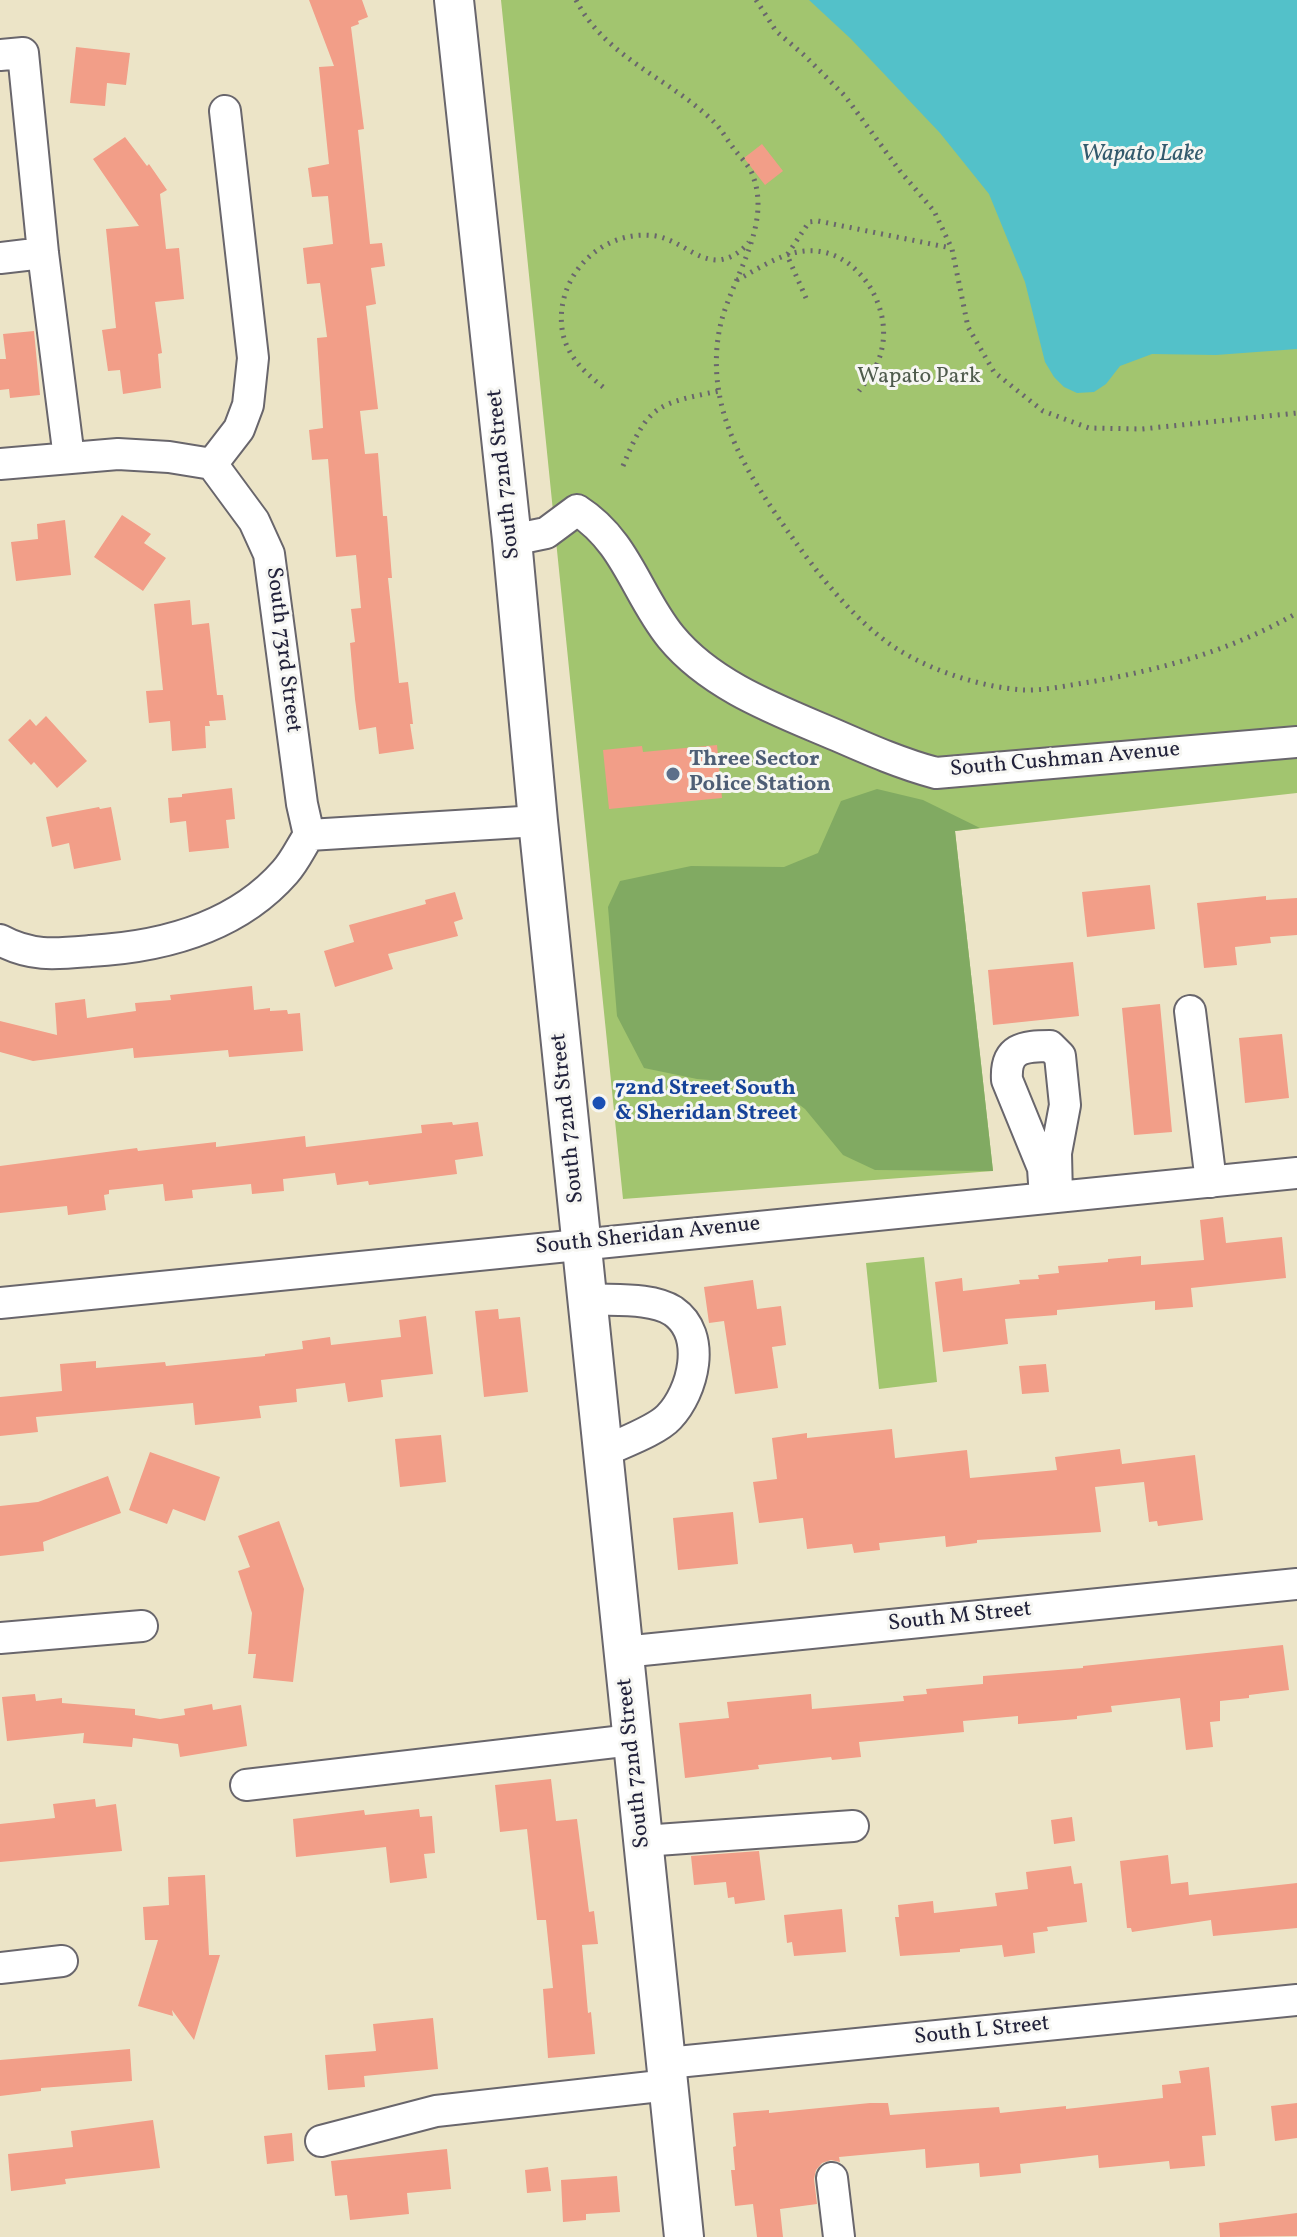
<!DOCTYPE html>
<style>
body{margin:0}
canvas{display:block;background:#ece4c7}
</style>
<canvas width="1297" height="2237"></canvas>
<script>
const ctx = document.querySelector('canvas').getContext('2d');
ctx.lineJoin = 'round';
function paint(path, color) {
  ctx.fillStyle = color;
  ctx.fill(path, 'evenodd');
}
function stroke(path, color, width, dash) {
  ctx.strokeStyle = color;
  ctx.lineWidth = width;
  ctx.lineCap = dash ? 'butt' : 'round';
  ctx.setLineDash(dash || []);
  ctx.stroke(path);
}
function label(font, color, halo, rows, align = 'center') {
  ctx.font = font + ' Vollkorn,serif';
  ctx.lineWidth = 6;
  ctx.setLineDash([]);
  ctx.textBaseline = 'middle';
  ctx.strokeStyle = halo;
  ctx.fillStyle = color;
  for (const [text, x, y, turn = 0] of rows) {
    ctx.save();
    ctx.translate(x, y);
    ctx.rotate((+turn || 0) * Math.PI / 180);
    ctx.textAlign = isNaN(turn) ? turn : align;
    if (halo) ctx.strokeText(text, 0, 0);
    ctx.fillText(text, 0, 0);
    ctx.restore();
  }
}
const green = new Path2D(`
 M 501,0 L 1297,0 L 1297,793 L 955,831 L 993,1171 L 623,1199 Z
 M 924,1257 L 937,1382 L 879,1389 L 866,1263 Z`);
const forest = new Path2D(`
 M 877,789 L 923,800 L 980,828 L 955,831 L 993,1171 L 875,1170 L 843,1155 L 805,1109 L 773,1085 L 697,1079 L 644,1068 L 617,1016 L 608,907 L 620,881 L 691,866 L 784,867 L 818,853 L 841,801 Z`);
const water = new Path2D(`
 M 809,0 L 1297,0 L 1297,349 L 1216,355 L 1152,354 L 1120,366 L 1106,384 L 1094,392 L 1077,393 L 1064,387 L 1054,377 L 1045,362 L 1025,282 L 989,194 L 940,133 L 851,39 Z`);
const building = new Path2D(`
 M 309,0 L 362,0 L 368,17 L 358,21 L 359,24 L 351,27 L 364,129 L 358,130 L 370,244 L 382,243 L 385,266 L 371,268 L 376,304 L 366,306 L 378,409 L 360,411 L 365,454 L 378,453 L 383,516 L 387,516 L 392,578 L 388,578 L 399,683 L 408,682 L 413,724 L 410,724 L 414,749 L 379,754 L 376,727 L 359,730 L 355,699 L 350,643 L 355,642 L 351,609 L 361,608 L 356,555 L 336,557 L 328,459 L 312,460 L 309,430 L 323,428 L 317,338 L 327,337 L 320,283 L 307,284 L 303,248 L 333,244 L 328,196 L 312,197 L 308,168 L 329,164 L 319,67 L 334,66 Z
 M 76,47 L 130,53 L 126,85 L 107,83 L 105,106 L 70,103 Z
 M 125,137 L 147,166 L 149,164 L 167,190 L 160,194 L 166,249 L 179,248 L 184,299 L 155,302 L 162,353 L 158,354 L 161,388 L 123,394 L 120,370 L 108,371 L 102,330 L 116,328 L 106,229 L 139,226 L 93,159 Z
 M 762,144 L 783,171 L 765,185 L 744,158 Z
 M 34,331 L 40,395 L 10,398 L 9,389 L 0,390 L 0,359 L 6,359 L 3,334 Z
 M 122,515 L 151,534 L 144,543 L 166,558 L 143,591 L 94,557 Z
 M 65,520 L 71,575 L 16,581 L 11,542 L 38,539 L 37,524 Z
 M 190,600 L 192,625 L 209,623 L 217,695 L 223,695 L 226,720 L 209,721 L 210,726 L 205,726 L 206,748 L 172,751 L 170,721 L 149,723 L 146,691 L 163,690 L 154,604 Z
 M 46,716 L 87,761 L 57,788 L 34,762 L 31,765 L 8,740 L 30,719 L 36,726 Z
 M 717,745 L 722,798 L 609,809 L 603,750 L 642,746 L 643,752 Z
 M 232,788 L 235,819 L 226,820 L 229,848 L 189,852 L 186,821 L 170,823 L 168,798 L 182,797 L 182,794 Z
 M 99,807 L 100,809 L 111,807 L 121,860 L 74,869 L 69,843 L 52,847 L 46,817 Z
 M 1150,885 L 1155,929 L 1087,937 L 1082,892 Z
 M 455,892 L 463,919 L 454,922 L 458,936 L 388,954 L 393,969 L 335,987 L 324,951 L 354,942 L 349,925 L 426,904 L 425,900 Z
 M 1266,896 L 1266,900 L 1297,898 L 1297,935 L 1270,937 L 1271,943 L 1235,947 L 1237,965 L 1204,968 L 1197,903 Z
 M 1073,962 L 1079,1016 L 993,1025 L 988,970 Z
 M 252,986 L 254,1010 L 270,1008 L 270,1011 L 287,1010 L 288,1014 L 300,1013 L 303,1051 L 229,1057 L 228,1050 L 134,1058 L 133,1048 L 33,1061 L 0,1052 L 0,1021 L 57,1035 L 55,1003 L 85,999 L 87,1018 L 136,1011 L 135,1003 L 171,1000 L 170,995 Z
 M 1160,1004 L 1172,1132 L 1134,1135 L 1122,1008 Z
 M 1282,1034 L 1289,1098 L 1245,1103 L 1239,1038 Z
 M 452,1122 L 453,1125 L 478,1122 L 483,1156 L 455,1160 L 457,1174 L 369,1185 L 368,1181 L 337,1185 L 335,1173 L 283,1179 L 284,1191 L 252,1194 L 251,1184 L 192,1190 L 193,1198 L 165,1201 L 163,1184 L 109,1190 L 109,1194 L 104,1195 L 106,1210 L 68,1215 L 67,1206 L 0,1213 L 0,1166 L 137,1148 L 138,1151 L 216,1142 L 216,1147 L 305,1136 L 306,1147 L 422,1133 L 421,1125 Z
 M 1223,1217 L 1226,1243 L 1282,1237 L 1286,1278 L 1191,1288 L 1193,1307 L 1155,1310 L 1155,1301 L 1057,1310 L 1057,1315 L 1005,1319 L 1008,1344 L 943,1352 L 935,1282 L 962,1278 L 963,1291 L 1020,1284 L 1019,1280 L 1039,1279 L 1038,1275 L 1059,1273 L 1058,1266 L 1108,1262 L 1108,1259 L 1141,1256 L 1141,1265 L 1204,1260 L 1200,1220 Z
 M 753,1280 L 757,1309 L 781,1306 L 786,1345 L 772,1347 L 778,1388 L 735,1394 L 724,1321 L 709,1323 L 704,1287 Z
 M 498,1309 L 499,1319 L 520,1317 L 528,1392 L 484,1397 L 475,1311 Z
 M 426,1316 L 433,1374 L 381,1380 L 383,1397 L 348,1402 L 345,1383 L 296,1389 L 297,1402 L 259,1406 L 261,1418 L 195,1425 L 193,1403 L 36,1417 L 38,1432 L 0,1436 L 0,1397 L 62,1391 L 60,1364 L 96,1361 L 96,1368 L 165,1362 L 166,1366 L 265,1356 L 265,1354 L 303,1349 L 302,1341 L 330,1337 L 331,1345 L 401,1337 L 399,1320 Z
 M 1046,1364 L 1049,1392 L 1022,1394 L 1019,1366 Z
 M 892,1429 L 895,1458 L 967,1450 L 970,1478 L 1057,1470 L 1055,1457 L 1120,1449 L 1122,1464 L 1195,1455 L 1203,1520 L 1158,1526 L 1157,1521 L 1149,1522 L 1144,1482 L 1095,1487 L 1101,1532 L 977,1540 L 977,1543 L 946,1547 L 945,1536 L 879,1543 L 880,1550 L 854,1553 L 852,1544 L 807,1549 L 803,1518 L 759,1523 L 753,1482 L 777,1479 L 772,1438 L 807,1433 L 807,1438 Z
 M 441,1435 L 446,1482 L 400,1487 L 395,1439 Z
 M 150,1452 L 220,1477 L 205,1521 L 173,1509 L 167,1524 L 129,1510 Z
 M 108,1476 L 121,1513 L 43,1542 L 44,1551 L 0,1556 L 0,1506 L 38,1502 Z
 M 733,1512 L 738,1564 L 678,1570 L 673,1518 Z
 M 279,1521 L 304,1589 L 293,1682 L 253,1678 L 256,1654 L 248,1654 L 252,1613 L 238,1571 L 250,1567 L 238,1536 Z
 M 1283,1645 L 1289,1690 L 1249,1695 L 1249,1698 L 1220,1701 L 1220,1721 L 1210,1722 L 1213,1747 L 1186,1750 L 1180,1698 L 1111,1706 L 1112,1712 L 1077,1716 L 1077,1719 L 1018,1724 L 1018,1716 L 963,1721 L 964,1732 L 859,1742 L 861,1757 L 832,1760 L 831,1757 L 758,1765 L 759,1769 L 685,1778 L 679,1723 L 729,1718 L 727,1702 L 811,1694 L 812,1709 L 904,1701 L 903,1696 L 927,1694 L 926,1689 L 983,1684 L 983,1676 L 1083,1668 L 1083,1666 Z
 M 35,1694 L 36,1701 L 62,1698 L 62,1703 L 135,1709 L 135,1715 L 160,1719 L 185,1715 L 184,1709 L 212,1704 L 213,1710 L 241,1705 L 247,1746 L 180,1757 L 178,1744 L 133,1738 L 132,1747 L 83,1743 L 84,1733 L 7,1741 L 2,1697 Z
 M 551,1779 L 556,1821 L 577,1819 L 589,1912 L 594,1911 L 598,1944 L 582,1945 L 588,2013 L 591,2012 L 595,2054 L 548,2058 L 543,1989 L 553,1988 L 546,1920 L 537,1920 L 527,1829 L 500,1832 L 495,1785 Z
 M 95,1799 L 96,1807 L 116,1804 L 122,1851 L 0,1862 L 0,1824 L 55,1818 L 53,1804 Z
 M 419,1809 L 420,1817 L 432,1816 L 435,1853 L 424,1854 L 427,1878 L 390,1883 L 386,1847 L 296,1857 L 293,1819 L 364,1810 L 365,1815 Z
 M 1072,1817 L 1075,1841 L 1054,1844 L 1051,1820 Z
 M 759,1851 L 765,1900 L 735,1904 L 734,1897 L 728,1898 L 726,1882 L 694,1885 L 691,1856 Z
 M 1168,1855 L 1171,1884 L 1188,1882 L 1189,1895 L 1297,1883 L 1297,1928 L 1213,1936 L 1211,1920 L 1132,1932 L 1131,1928 L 1127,1928 L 1120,1861 Z
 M 1071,1866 L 1074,1884 L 1082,1883 L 1087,1922 L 1047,1927 L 1048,1931 L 1033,1933 L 1035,1953 L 1004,1957 L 1002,1945 L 960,1949 L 960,1952 L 900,1956 L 895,1917 L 899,1917 L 898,1905 L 933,1901 L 934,1913 L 997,1906 L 995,1893 L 1028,1889 L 1026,1872 Z
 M 205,1875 L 209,1955 L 220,1955 L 194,2040 L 172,2010 L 173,2016 L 138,2006 L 158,1940 L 145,1940 L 143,1907 L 169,1905 L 168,1877 Z
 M 842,1909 L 846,1952 L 794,1956 L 792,1942 L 787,1943 L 784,1915 Z
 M 433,2018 L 438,2069 L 364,2076 L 365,2087 L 328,2090 L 325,2055 L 376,2051 L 373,2024 Z
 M 130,2049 L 132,2081 L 41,2088 L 41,2091 L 0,2096 L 0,2060 Z
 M 1209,2067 L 1216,2135 L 1202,2136 L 1205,2166 L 1170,2169 L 1169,2161 L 1099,2168 L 1098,2155 L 1020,2164 L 1021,2173 L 980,2177 L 979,2163 L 926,2168 L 925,2149 L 839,2157 L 840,2162 L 831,2160 L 822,2163 L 816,2170 L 814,2179 L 817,2204 L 780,2209 L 783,2237 L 757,2237 L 753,2204 L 735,2206 L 731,2170 L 735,2170 L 733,2147 L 736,2146 L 733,2113 L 769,2110 L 769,2113 L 870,2103 L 888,2103 L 890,2115 L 999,2107 L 1000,2113 L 1066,2106 L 1066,2109 L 1163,2098 L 1162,2085 L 1181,2083 L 1179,2071 Z
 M 1297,2103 L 1297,2138 L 1275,2141 L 1271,2106 Z
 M 153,2120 L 160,2168 L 65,2179 L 66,2184 L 11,2191 L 8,2154 L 73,2147 L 71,2131 Z
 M 292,2133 L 294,2161 L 267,2164 L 264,2136 Z
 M 447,2149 L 451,2189 L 407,2193 L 409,2214 L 350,2220 L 347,2195 L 335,2196 L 331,2161 Z
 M 548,2167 L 551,2191 L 527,2193 L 525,2170 Z
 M 617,2176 L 620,2212 L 586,2214 L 586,2220 L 563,2222 L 561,2180 Z
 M 1297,2213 L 1297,2236 L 1220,2237 L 1219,2223 Z`);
const path = new Path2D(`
 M 576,0 C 606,59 672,79 716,124 C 723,132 728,141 734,149 C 741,158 751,167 754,179 C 770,226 734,276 722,319 C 716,340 715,365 718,386 C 725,440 758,489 789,533 C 818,574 854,621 897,649 C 932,671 981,687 1023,690 C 1044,691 1069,685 1090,682 C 1164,669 1232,650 1297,613
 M 756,0 L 776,31 L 805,56 L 845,96 L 900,171 L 934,211 L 952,249 L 968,327 L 994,372 L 1043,411 L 1089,428 L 1142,429 L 1297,413
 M 737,280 C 758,269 781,253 805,251 C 854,246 892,303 882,348 C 879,365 869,378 859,391
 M 806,298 L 787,255 L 809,222 L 818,221 L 951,248
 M 603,387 C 583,371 566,355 562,329 C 555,275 603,228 656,236 C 679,240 696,260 718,260 C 731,259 742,251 749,242
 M 623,466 C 648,405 656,404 719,391`);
const minor = new Path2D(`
 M 0,55 L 23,53 L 43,253 L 69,458
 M 0,258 L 43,253
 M 0,464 L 118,454 L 169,457 L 212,464
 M 212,464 L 254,521 L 269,554 L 302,804 L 309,835
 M 212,464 L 239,429 L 248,405 L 253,358 L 225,111
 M 512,540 L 546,533 L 577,510 C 627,542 636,594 671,637 C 712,687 780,711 838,736 C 870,750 902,764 936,773 L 1297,742
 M 309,835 L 538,821
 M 0,940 C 31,957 56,954 90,951 C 162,947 236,928 285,872 C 295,861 301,847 309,835
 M 1190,1011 L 1211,1182
 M 1045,1198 L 1043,1168 L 1007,1080 C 1005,1048 1023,1046 1050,1046 L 1060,1056 L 1065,1105 L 1056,1153 L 1057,1197
 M 587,1299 C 613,1301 651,1297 673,1311 C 708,1335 693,1392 669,1417 C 656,1431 621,1443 603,1452
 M 0,1303 L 1297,1173
 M 0,1638 L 142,1626
 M 623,1652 L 1297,1584
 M 246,1785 L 632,1740
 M 643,1841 L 853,1826
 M 0,1968 L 62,1961
 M 667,2063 L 1297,2000
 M 321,2141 L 436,2111 L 669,2085
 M 832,2178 L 839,2237`);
const major = new Path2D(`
 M 454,0 L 512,540 L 538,821 L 684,2237`);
const markers = [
 [673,774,8,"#5c6f8a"],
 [599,1103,8,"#1a4fb4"]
];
const parkNames = [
 ["Wapato Park",919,378]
];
const streetNames = [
 ["South 72nd Street",505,474,-96],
 ["South 73rd Street",282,650,83],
 ["South Cushman Avenue",1065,761,-5],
 ["South 72nd Street",569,1118,-96],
 ["South Sheridan Avenue",648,1237,-6],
 ["South M Street",960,1618,-6],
 ["South 72nd Street",635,1763,-96],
 ["South L Street",982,2032,-6]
];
const serviceNames = [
 ["Three Sector",689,761],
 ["Police Station",689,786]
];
const transitNames = [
 ["72nd Street South",615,1090],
 ["& Sheridan Street",615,1115]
];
const waterNames = [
 ["Wapato Lake",1142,156]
];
paint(green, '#a2c56f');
paint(forest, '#81aa62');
paint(water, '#53c1c9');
paint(building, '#f29e88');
stroke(minor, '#69666c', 34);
stroke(major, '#69666c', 42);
stroke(path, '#69666c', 5, [2, 6]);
stroke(minor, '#fff', 30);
stroke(major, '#fff', 38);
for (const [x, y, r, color] of markers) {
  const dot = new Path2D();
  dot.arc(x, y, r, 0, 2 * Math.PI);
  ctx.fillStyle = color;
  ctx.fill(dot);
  stroke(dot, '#f6f6f2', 3);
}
label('22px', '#4f5b4d', '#f6f6f2', parkNames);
label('22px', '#22223b', '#f6f6f2', streetNames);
label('bold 22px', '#4e5e75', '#f6f6f2', serviceNames, 'left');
label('bold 22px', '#164399', '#f6f6f2', transitNames, 'left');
label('italic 24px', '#335a6d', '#f6f6f2', waterNames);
</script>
